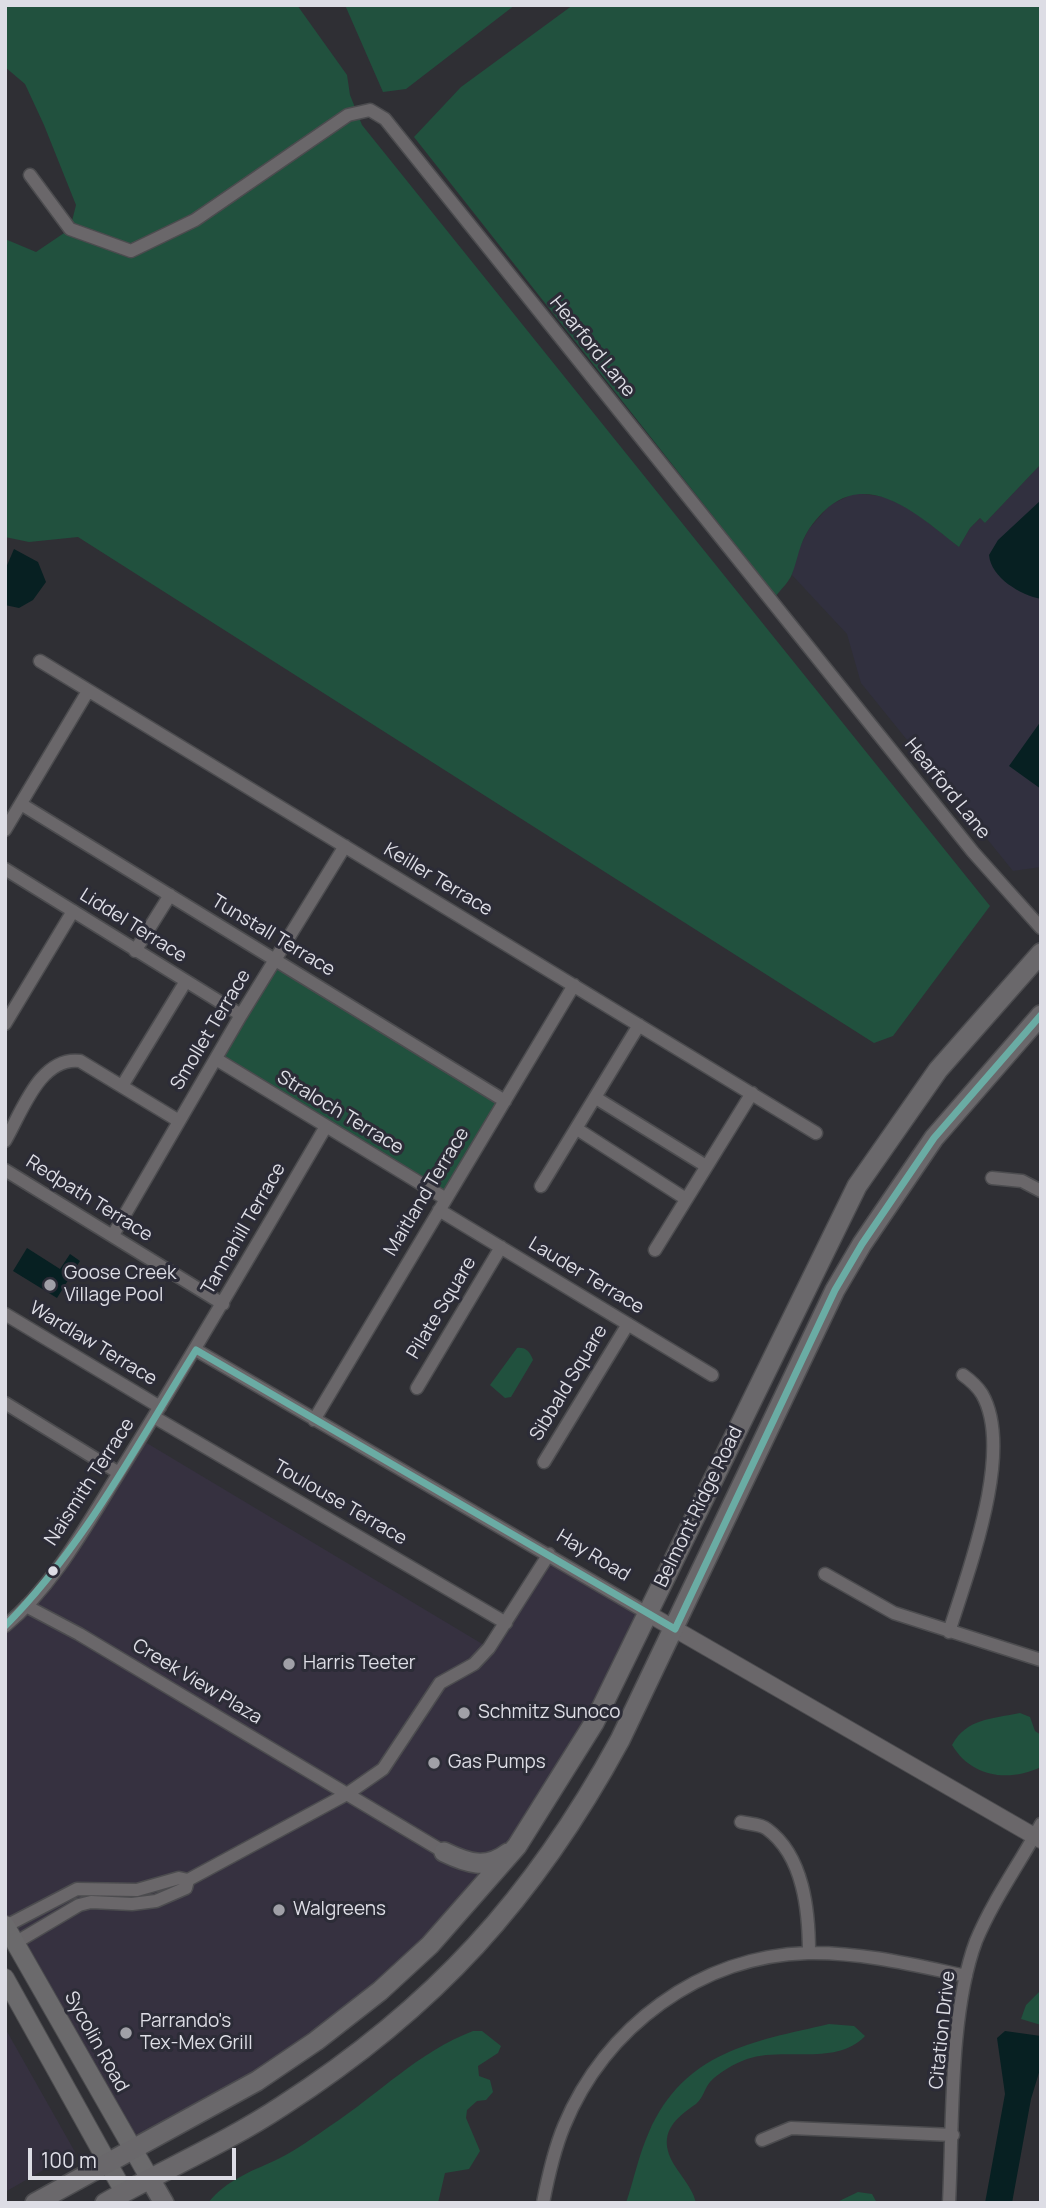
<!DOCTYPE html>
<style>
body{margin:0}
#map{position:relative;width:1046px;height:2208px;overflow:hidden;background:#2f2f34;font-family:Manrope,sans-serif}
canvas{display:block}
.frame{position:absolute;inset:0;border:7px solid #dddde5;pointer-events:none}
.scale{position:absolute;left:28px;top:2148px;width:208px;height:32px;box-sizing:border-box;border:4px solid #dddde5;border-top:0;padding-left:9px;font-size:21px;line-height:24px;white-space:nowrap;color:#dddde5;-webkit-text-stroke:5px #2c2c37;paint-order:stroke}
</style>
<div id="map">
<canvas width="1046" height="2208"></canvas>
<div class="frame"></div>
<div class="scale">100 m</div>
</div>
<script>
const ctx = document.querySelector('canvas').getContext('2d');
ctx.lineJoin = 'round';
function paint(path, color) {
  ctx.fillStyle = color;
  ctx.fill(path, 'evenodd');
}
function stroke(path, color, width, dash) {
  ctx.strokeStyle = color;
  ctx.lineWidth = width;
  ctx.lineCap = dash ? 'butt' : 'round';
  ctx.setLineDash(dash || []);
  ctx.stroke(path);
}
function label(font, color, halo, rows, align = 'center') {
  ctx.font = font + ' Manrope,sans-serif';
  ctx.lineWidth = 6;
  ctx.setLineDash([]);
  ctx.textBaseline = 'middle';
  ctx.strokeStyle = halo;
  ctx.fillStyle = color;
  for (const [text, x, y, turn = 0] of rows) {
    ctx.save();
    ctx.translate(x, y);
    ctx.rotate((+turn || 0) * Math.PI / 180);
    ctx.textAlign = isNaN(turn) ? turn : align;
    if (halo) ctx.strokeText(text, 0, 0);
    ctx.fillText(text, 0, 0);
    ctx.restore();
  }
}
const commercial = new Path2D(`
 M 140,1439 L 489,1648 L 549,1554 L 647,1613 L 636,1639 L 482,1888 L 316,2041 L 132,2149 L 5,1926 L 5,1626 L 41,1590 Z
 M 5,2028 L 75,2152 L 5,2192 Z`);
const built = new Path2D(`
 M 1041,464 L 1041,867 L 1013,871 L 861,683 L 847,634 L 792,575 L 795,556 L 809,529 L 830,505 L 855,493 L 886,497 L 915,512 L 959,547 L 970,528 L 981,518 L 985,523 Z`);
const green = new Path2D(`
 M 5,5 L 297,5 L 347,75 L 350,95 L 362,125 L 990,906 L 893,1036 L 874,1043 L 78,537 L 29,542 L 5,537 L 5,239 L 36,252 L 70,229 L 76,205 L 44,125 L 25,84 L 5,67 Z
 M 345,5 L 515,5 L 406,89 L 383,92 Z
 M 573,5 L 1041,5 L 1041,464 L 985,523 L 980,518 L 970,528 L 959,547 C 911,509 857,459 809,529 C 799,544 798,559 792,574 C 789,582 781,589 776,596 L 414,137 L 461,87 Z
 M 274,960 L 505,1101 L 446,1199 L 216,1059 Z
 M 517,1348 C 526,1347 530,1352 533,1360 L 511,1397 L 505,1398 L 490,1385 Z
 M 1020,1713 L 1030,1717 L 1035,1731 L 1041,1735 L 1041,1767 C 1009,1782 972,1778 952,1745 C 967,1718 992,1719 1020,1713 Z
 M 1041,1990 L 1041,2025 L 1021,2019 L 1026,2005 Z
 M 829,2024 L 854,2026 L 865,2036 C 836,2067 784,2046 747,2059 C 734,2064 719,2072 710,2082 C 704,2089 704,2097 696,2104 C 680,2115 662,2128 668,2151 C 672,2168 692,2184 696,2203 L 626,2203 C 634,2179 639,2154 649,2132 C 685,2051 752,2042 829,2024 Z
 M 473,2031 L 482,2031 L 501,2046 L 498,2053 L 478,2066 L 479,2076 L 490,2080 L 493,2092 L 486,2100 L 477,2101 L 467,2110 L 466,2118 L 480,2151 L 469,2169 L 445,2173 L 438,2203 L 208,2203 C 227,2179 253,2171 280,2158 C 298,2149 314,2137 330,2126 C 379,2094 418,2052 473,2031 Z
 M 858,2192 L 872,2194 L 877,2203 L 835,2203 Z`);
const water = new Path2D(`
 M 1041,500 L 1041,599 C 1021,595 991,578 989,555 L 998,540 Z
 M 14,549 L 38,562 L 46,582 L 33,600 L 19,608 L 5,605 L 5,570 Z
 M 1041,721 L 1041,789 L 1009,766 Z
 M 27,1248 L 60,1269 L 70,1254 L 80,1261 L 57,1298 L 13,1271 Z
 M 1005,2031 L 1041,2036 L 1041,2066 L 1031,2099 L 1012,2203 L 985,2203 L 1005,2094 L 997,2038 Z`);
const minor = new Path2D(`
 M 30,175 L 70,229 L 131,251 L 195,220 L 348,115 L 370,110 L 385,119 L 973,852 L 1041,928
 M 40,661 L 816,1133
 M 21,804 L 505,1101
 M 5,830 L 88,691
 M 5,869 L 241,1015
 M 135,951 L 170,895
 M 5,1024 L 73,911
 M 216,1059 L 446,1199
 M 122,1086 L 186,981
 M 596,1098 L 706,1166
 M 577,1129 L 686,1199
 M 5,1141 C 22,1112 40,1056 80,1061 L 179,1121
 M 5,1170 L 223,1304
 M 992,1178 L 1022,1181 L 1041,1191
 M 541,1186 L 639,1025
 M 439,1210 L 712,1375
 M 113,1235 L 241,1015 L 345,846
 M 655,1250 L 752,1093
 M 5,1314 L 160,1407
 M 196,1350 L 647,1613
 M 417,1388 L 501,1247
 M 5,1403 L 119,1473
 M 154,1417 L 506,1623
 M 314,1420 L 574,985
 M 544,1462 L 628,1324
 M 825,1574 L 894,1613 L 1041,1660
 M 26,1606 L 79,1634 L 444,1852
 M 5,1626 C 56,1584 89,1520 124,1465 C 193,1354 259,1241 325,1128
 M 949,1632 C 967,1574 1015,1451 982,1394 C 977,1386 970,1380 963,1375
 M 741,1822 C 749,1824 761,1824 767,1829 C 804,1856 809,1912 809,1953
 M 6,1926 L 77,1889 L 137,1890 L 179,1878 L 188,1880
 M 15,1943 L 79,1905 L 91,1902 L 132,1904 L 156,1901 L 186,1888 L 188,1880 L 347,1794 L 383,1769 L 440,1683 L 474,1664 L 489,1648 L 549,1554
 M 762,2140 L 791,2128 L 953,2135
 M 543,2203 C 548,2177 554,2150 564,2126 C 605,2027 700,1956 808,1953 C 861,1952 914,1965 966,1976
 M 949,2203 C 953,2125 949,2013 976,1941 C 993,1900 1020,1863 1041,1824`);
const tertiary = new Path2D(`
 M 647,1613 L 1041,1840`);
const secondary = new Path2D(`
 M 5,1925 L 150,2179
 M 5,1978 L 124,2192`);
const primary = new Path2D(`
 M 444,1852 C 467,1863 486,1870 508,1853
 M 150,2179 L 164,2203
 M 35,2203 L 257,2081 L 316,2041 L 380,1991 L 430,1945 L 517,1846 L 594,1723 L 857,1186 L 938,1070 L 1041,953
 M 105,2203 C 163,2170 226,2143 282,2106 C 434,2008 534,1898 620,1740 L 835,1290 L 862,1244 L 934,1138 L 1041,1015`);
const bus1 = new Path2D(`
 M 5,1626 C 84,1547 137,1444 196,1350 L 675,1629 L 835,1290 L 862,1244 L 934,1138 L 1041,1015`);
const markers = [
 [50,1285,7,"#a0a0a7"],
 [53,1571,6,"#dddde5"],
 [289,1664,7,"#a0a0a7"],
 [464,1713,7,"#a0a0a7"],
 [434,1763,7,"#a0a0a7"],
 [279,1910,7,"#a0a0a7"],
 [126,2033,7,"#a0a0a7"]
];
const streetNames = [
 ["Hearford Lane",592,347,51],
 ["Hearford Lane",947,789,51],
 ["Keiller Terrace",438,880,31],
 ["Liddel Terrace",133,926,32],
 ["Tunstall Terrace",273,936,31],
 ["Smollet Terrace",211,1030,-59],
 ["Straloch Terrace",340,1113,31],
 ["Maitland Terrace",427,1192,-59],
 ["Redpath Terrace",89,1199,32],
 ["Tannahill Terrace",244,1229,-60],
 ["Lauder Terrace",586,1276,31],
 ["Pilate Square",442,1308,-59],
 ["Wardlaw Terrace",93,1344,31],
 ["Sibbald Square",569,1383,-59],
 ["Naismith Terrace",90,1482,-57],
 ["Toulouse Terrace",340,1503,30],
 ["Belmont Ridge Road",699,1507,-64],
 ["Hay Road",593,1556,31],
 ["Creek View Plaza",197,1682,31],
 ["Citation Drive",943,2030,-84],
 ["Sycolin Road",96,2042,61]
];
const poiNames = [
 ["Goose Creek",64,1274],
 ["Village Pool",64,1296],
 ["Harris Teeter",303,1664],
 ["Schmitz Sunoco",478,1713],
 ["Gas Pumps",448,1763],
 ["Walgreens",293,1910],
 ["Parrando's",140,2022],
 ["Tex-Mex Grill",140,2044]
];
paint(commercial, '#363140');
paint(built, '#31303f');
paint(green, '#21513e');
paint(water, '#072022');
stroke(minor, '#4c4c4f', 15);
stroke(tertiary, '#4c4c4f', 18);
stroke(secondary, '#4c4c4f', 20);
stroke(primary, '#4c4c4f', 22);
stroke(minor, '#6a676a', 12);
stroke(tertiary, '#6a676a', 16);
stroke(secondary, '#6b6a6c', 18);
stroke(primary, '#6a686b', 19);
stroke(bus1, '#6aaca4', 7);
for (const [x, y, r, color] of markers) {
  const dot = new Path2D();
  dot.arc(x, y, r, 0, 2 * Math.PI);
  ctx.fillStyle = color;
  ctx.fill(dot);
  stroke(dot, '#2c2c37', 2.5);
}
label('19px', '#dddde5', '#2c2c37', streetNames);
label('19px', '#dddde5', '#2c2c37', poiNames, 'left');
</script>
